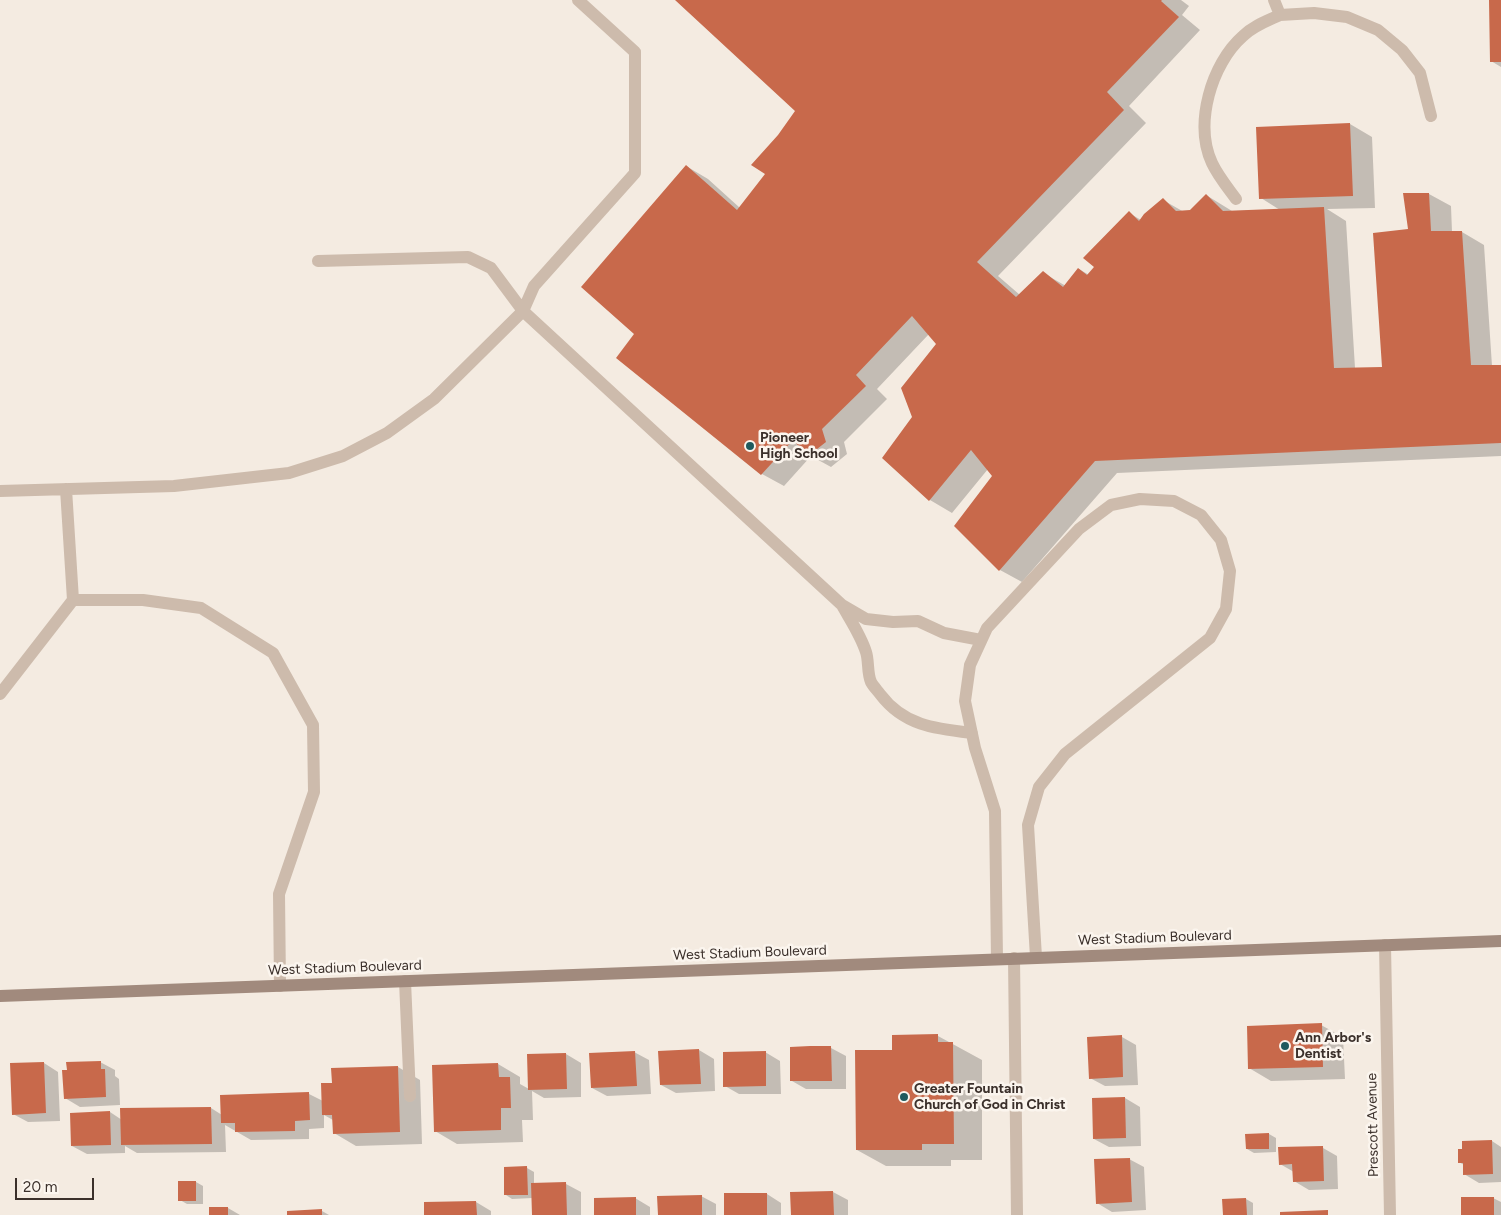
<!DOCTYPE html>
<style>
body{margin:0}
#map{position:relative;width:1501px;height:1215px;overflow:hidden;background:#f4ebe1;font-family:Figtree,sans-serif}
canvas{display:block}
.scale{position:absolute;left:15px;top:1178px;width:79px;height:22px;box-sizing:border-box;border:2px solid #3b302b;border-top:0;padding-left:6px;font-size:15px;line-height:18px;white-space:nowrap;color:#3b302b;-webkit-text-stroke:4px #fbf5ee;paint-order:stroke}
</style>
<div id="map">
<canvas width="1501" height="1215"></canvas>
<div class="scale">20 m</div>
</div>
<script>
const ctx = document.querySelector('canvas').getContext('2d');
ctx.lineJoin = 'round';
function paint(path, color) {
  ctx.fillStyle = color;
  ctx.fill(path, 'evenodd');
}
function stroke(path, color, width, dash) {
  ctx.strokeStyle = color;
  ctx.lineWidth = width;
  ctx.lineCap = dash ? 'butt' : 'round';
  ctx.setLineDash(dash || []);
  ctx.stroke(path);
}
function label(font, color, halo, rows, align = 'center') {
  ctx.font = font + ' Figtree,sans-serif';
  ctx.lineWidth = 5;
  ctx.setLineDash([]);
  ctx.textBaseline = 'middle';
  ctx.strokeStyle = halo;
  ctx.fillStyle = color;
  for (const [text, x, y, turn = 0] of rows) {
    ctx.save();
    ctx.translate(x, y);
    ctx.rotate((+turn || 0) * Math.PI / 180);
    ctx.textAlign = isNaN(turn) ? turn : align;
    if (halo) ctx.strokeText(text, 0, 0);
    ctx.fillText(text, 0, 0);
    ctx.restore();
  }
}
const shadow = new Path2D(`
 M 677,0 L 1181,0 L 1189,6 L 1182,15 L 1200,30 L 1129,106 L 1146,123 L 998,276 L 1020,295 L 1043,273 L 1066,286 L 1079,269 L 1089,275 L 1129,213 L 1141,220 L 1163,200 L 1184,212 L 1190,211 L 1206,195 L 1232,211 L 1280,210 L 1261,198 L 1350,124 L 1372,137 L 1375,208 L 1327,209 L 1346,221 L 1355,368 L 1383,368 L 1409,230 L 1429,194 L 1451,206 L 1452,232 L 1462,232 L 1484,245 L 1492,366 L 1501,366 L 1501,456 L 1117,473 L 1022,582 L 1000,570 L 994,476 L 988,469 L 952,513 L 930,500 L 884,457 L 913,417 L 938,344 L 929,334 L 877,389 L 887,399 L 844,442 L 847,454 L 831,467 L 811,456 L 784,486 L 762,474 L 635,334 L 686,166 L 708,179 L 740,208 L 767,173 L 779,135 L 797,111 Z
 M 1490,0 L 1501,0 L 1501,67 L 1491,61 Z
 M 1321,1025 L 1343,1037 L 1345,1079 L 1271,1081 L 1249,1068 Z
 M 893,1036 L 938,1036 L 982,1060 L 982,1160 L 951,1160 L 951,1166 L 886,1166 L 857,1150 L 893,1051 Z
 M 1122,1037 L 1136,1045 L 1138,1085 L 1105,1086 L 1090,1078 Z
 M 791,1048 L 831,1048 L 846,1056 L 846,1089 L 806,1089 L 792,1081 Z
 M 699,1050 L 714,1059 L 715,1091 L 676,1093 L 661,1085 Z
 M 634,1052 L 649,1060 L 651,1094 L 607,1096 L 592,1088 Z
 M 765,1052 L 780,1061 L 781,1094 L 739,1094 L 725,1086 Z
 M 566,1054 L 581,1063 L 581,1097 L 544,1098 L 532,1091 L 533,1120 L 522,1120 L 523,1142 L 457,1144 L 435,1131 L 433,1066 L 498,1064 L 520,1077 L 520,1084 L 529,1089 Z
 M 100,1062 L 115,1070 L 115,1076 L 119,1079 L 120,1105 L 80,1107 L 65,1098 Z
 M 44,1063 L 58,1072 L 60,1121 L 28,1122 L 13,1114 Z
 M 398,1067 L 420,1080 L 422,1144 L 356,1146 L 334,1133 L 333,1120 L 324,1115 L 324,1128 L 309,1129 L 309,1139 L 251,1140 L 225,1125 L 226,1152 L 137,1153 L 125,1146 L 125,1153 L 87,1154 L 72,1146 L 110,1112 L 122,1120 L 211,1108 L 222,1115 L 221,1096 L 309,1094 L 323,1101 L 333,1084 Z
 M 1125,1098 L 1140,1107 L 1141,1146 L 1109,1147 L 1094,1139 L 1093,1099 Z
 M 1269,1134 L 1276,1138 L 1276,1152 L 1254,1153 L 1247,1149 Z
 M 1492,1141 L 1501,1147 L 1501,1182 L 1479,1183 L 1464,1174 L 1464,1165 L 1459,1162 Z
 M 1323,1148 L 1337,1156 L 1338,1189 L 1309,1190 L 1294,1181 L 1294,1172 L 1280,1164 Z
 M 1129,1159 L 1144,1167 L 1146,1210 L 1112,1212 L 1097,1203 Z
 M 527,1168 L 534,1172 L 534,1184 L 566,1184 L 581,1192 L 581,1215 L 533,1215 L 532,1198 L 512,1199 L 506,1195 Z
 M 196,1182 L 203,1186 L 203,1204 L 187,1204 L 180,1200 Z
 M 833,1192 L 848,1200 L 848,1215 L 792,1215 L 791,1193 Z
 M 767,1194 L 781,1203 L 781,1215 L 725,1215 Z
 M 701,1196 L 716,1204 L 716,1215 L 659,1215 Z
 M 635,1198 L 650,1207 L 650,1215 L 595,1215 Z
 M 1493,1198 L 1501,1202 L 1501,1215 L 1462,1215 Z
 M 1246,1199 L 1253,1203 L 1253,1215 L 1224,1215 Z
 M 476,1202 L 491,1211 L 491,1215 L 426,1215 Z
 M 228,1208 L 240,1215 L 211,1215 Z
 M 322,1211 L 329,1215 L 288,1215 Z`);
const building = new Path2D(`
 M 675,0 L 1162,0 L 1161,1 L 1179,17 L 1107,92 L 1124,110 L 977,262 L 1016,297 L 1043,271 L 1063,287 L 1078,268 L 1087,275 L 1094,267 L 1083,258 L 1129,211 L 1139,221 L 1144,214 L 1163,198 L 1176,211 L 1190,210 L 1206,194 L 1223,211 L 1324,207 L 1334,368 L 1382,367 L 1373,233 L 1408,229 L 1403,193 L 1429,193 L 1431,231 L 1462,231 L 1471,365 L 1501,365 L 1501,443 L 1095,461 L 999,571 L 954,526 L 992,476 L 971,450 L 929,501 L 882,458 L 912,417 L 901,388 L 936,344 L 912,316 L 856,375 L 866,386 L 822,429 L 826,442 L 808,456 L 793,440 L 761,475 L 616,358 L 634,334 L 581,287 L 686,165 L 737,210 L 765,174 L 751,165 L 778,135 L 795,111 Z
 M 1489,0 L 1501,0 L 1501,62 L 1490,62 Z
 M 1350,123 L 1353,196 L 1259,199 L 1256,127 Z
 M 1322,1023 L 1323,1067 L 1248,1069 L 1247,1026 Z
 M 938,1034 L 938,1042 L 953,1042 L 954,1144 L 922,1144 L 922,1150 L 856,1150 L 855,1050 L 892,1050 L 892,1035 Z
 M 1122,1035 L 1123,1077 L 1089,1079 L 1087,1037 Z
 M 810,1046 L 831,1046 L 832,1081 L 790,1081 L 790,1047 Z
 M 699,1049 L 701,1084 L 660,1085 L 658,1051 Z
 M 635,1051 L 637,1086 L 591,1088 L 589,1053 Z
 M 766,1051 L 766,1086 L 723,1087 L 723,1052 Z
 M 566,1053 L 567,1089 L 528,1090 L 527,1054 Z
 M 101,1061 L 101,1069 L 105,1069 L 106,1097 L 64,1099 L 62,1070 L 67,1070 L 66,1062 Z
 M 44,1062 L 46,1113 L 12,1115 L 10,1063 Z
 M 498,1063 L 499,1077 L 510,1077 L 511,1108 L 501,1108 L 501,1130 L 434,1132 L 432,1065 Z
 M 398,1066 L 400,1132 L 333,1134 L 332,1115 L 322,1115 L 321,1083 L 332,1083 L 331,1068 Z
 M 309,1092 L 310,1120 L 295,1121 L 295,1131 L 235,1132 L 235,1123 L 221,1123 L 220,1095 Z
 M 1125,1097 L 1126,1138 L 1093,1139 L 1092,1098 Z
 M 211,1107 L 212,1144 L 121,1145 L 120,1108 Z
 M 110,1111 L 111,1145 L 71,1146 L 70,1113 Z
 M 1269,1133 L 1269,1149 L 1246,1149 L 1245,1134 Z
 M 1492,1140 L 1493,1174 L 1463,1175 L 1463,1163 L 1458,1163 L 1458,1149 L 1462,1149 L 1462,1141 Z
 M 1323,1146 L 1324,1181 L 1293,1182 L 1292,1164 L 1279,1165 L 1278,1147 Z
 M 1130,1158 L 1132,1202 L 1096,1204 L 1094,1159 Z
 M 527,1166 L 528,1195 L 504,1195 L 504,1167 Z
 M 178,1181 L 196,1181 L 196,1201 L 178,1201 Z
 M 566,1182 L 567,1215 L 532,1215 L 531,1183 Z
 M 833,1191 L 834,1215 L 791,1215 L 790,1192 Z
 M 724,1193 L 767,1193 L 767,1215 L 724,1215 Z
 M 702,1195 L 702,1215 L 658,1215 L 657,1196 Z
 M 636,1197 L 636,1215 L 594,1215 L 594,1198 Z
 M 1461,1197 L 1494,1197 L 1494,1215 L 1461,1215 Z
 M 1246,1198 L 1247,1215 L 1223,1215 L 1222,1199 Z
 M 476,1201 L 477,1215 L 424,1215 L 424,1202 Z
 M 209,1207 L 228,1207 L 228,1215 L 209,1215 Z
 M 322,1209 L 322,1215 L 287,1215 L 287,1211 Z
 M 1328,1210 L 1328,1215 L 1280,1215 L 1280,1212 Z`);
const lane = new Path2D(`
 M 1280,15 L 1314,13 L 1347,17 L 1378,30 L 1402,50 L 1420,73 L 1431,116
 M 1236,199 C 1228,188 1218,176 1212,163 C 1194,124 1211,64 1243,36 C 1253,26 1267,21 1280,15 L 1274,0
 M 318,261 L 468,257 L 491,268 L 523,311 L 842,605 L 866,619 L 893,622 L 918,621 L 944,633 L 981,640
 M 0,491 L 174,486 L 289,473 L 343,456 L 387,433 L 434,399 L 523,311 L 534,286 L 635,173 L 635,52 L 578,0
 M 73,600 L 143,600 L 201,608 L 273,653 L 313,725 L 314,792 L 279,894 L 280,986
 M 843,607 C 851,621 861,636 866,652 C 869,661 867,673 871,682 C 873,686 877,690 880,694 C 904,726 936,729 972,733
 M 0,694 L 73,600 L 66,489
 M 997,959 L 995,811 L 975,748 L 965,701 L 970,665 L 987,628 L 1079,529 L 1111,505 L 1140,499 L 1174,501 L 1201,515 L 1221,540 L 1230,571 L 1226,609 L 1210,638 L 1065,754 L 1039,787 L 1028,825 L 1036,957
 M 405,981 L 410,1096`);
const street = new Path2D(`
 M 1385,945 L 1390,1215
 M 1014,958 L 1017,1215`);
const secondary = new Path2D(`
 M 0,996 L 1501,941`);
const markers = [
 [750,446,5,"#1f5a5e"],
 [1285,1046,5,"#1f5a5e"],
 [904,1097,5,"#1f5a5e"]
];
const poiNames = [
 ["Pioneer",760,438],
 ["High School",760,454],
 ["Ann Arbor's",1295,1038],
 ["Dentist",1295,1054],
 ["Greater Fountain",914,1089],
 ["Church of God in Christ",914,1105]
];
const streetNames = [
 ["West Stadium Boulevard",1155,938,-2],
 ["West Stadium Boulevard",750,953,-2],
 ["West Stadium Boulevard",345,968,-2],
 ["Prescott Avenue",1373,1125,-91]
];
paint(shadow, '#0003');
paint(building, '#c8694b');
stroke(lane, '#cdbbac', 12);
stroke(street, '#cdbbac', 12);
stroke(secondary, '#a18a7d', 12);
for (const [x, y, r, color] of markers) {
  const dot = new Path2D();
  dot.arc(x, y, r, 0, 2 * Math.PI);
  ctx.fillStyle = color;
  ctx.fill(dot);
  stroke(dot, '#fbf5ee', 2);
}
label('bold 14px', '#3b302b', '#fbf5ee', poiNames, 'left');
label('14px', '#3b302b', '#fbf5ee', streetNames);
</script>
